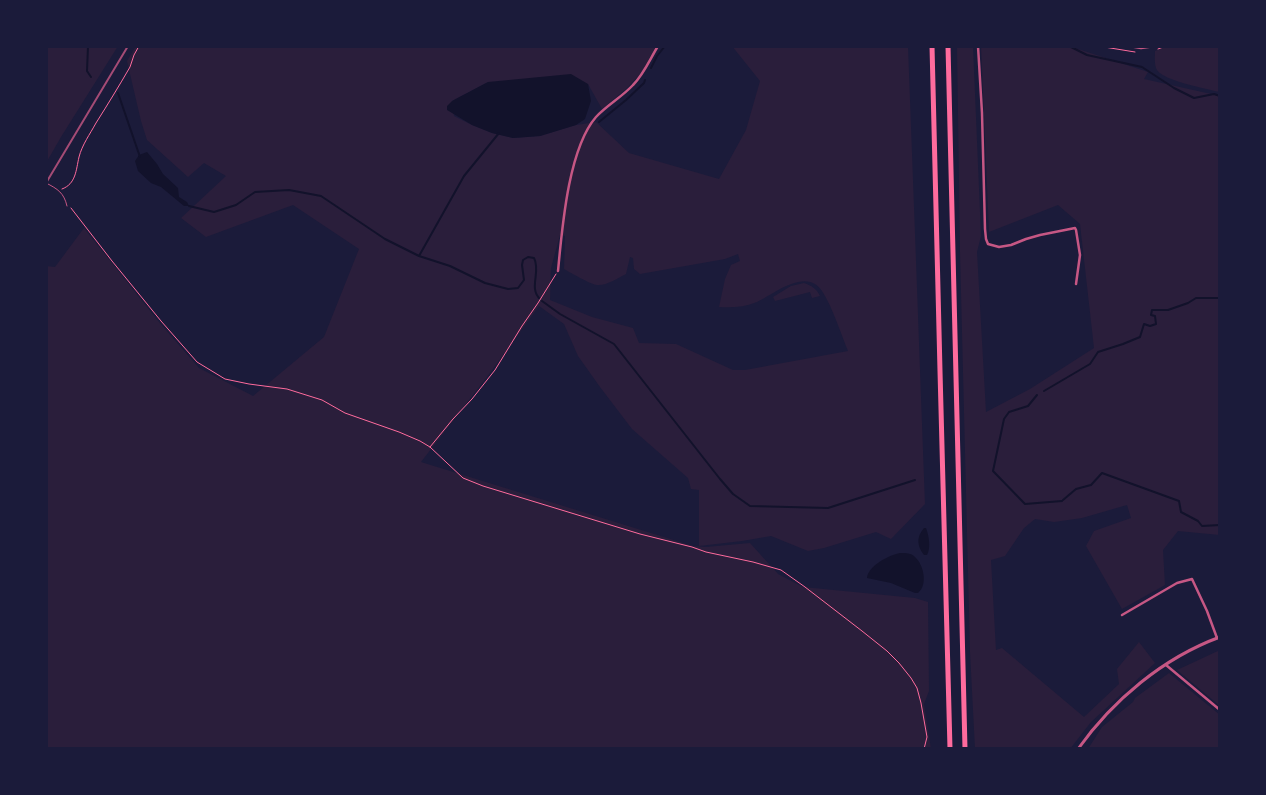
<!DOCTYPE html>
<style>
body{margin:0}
#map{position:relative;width:1266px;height:795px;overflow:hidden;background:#1b1b3a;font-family:"Fira Sans Condensed",sans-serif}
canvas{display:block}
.frame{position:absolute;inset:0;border:48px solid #1b1b3a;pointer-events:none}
</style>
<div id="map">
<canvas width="1266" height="795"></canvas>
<div class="frame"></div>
</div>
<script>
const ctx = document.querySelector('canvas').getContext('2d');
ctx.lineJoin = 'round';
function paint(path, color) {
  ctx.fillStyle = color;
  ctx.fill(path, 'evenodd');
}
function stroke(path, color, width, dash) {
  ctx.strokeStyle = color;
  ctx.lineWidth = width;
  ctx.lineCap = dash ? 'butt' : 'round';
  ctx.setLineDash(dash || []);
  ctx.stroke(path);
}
const green = new Path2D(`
 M 46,46 L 118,46 L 61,137 L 46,163 Z
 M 136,46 L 656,46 L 642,72 L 626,89 L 602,109 L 588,84 L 488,82 L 452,101 L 454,116 L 472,125 L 492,133 L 513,138 L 540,136 L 576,125 L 596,122 L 629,153 L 719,179 L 746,130 L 760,81 L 732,46 L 908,46 L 925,504 L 891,539 L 876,532 L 824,548 L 808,551 L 771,536 L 742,541 L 699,546 L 699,490 L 691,489 L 688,478 L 632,429 L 600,387 L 578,356 L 564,324 L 539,306 L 490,373 L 421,462 L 693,546 L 706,547 L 750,543 L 778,574 L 803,587 L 915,598 L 928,602 L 929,691 L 924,704 L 931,749 L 46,749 L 46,266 L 55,267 L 84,228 L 159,322 L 199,368 L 253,396 L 324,337 L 359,249 L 293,205 L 206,237 L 181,218 L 226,176 L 204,163 L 188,177 L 147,140 L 141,121 L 127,61 ZM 560,235 L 565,236 L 564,269 C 571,273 590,284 597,285 C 606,286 618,278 626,274 L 630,257 L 633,258 L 634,269 L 640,274 L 725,259 L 738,254 L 740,261 L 731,265 L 725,279 L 719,307 C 731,308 745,307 757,302 C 774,294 806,267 822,291 C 832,306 841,334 848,351 L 745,370 L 733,370 L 676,344 L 639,343 L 633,328 L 592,317 L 550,300 L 551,268 Z
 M 957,46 L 973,46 L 981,236 L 977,252 L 986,412 L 1030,389 L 1094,348 L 1080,224 L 1058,205 L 989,232 L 981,46 L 1069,46 L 1148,72 L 1144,79 L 1220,96 L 1220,535 L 1178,531 L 1163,550 L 1165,585 L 1122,609 L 1086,546 L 1094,531 L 1131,518 L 1127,505 L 1082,518 L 1054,522 L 1035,519 L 1024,528 L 1005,556 L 991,560 L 996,650 L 1002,648 L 1084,717 L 1119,684 L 1117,669 L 1139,642 L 1155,663 L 1091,722 L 1070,749 L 975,749 L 970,652 L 960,252 Z
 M 1162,46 L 1220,46 L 1220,92 C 1207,89 1164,81 1157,70 C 1154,65 1155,57 1155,51 L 1162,48 Z
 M 804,283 C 812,286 816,288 820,296 L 812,298 L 810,292 L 775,301 L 773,297 L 791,286 Z
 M 1220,650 L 1220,706 L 1177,670 Z
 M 1169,673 L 1220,715 L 1220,749 L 1088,749 L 1102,727 L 1133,702 L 1135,698 Z`);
const water = new Path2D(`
 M 571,74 L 588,84 L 591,101 L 585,119 L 576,125 L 540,136 L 513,138 L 492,133 L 472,125 L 447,110 L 447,106 L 452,101 L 488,82 Z
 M 147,152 L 157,164 L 163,174 L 178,188 L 179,197 L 187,202 L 189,206 L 184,206 L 161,187 L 151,183 L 138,171 L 135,161 L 139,155 Z
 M 924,528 L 926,528 C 929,536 931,548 927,555 L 924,555 C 917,546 916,537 924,528 Z
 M 900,553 C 905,553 912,553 915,557 C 924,565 928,585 918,593 L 915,593 L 891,583 L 867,578 C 868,566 889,555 900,553 Z`);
const stream = new Path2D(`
 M 88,46 L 87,71 L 91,77
 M 1069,46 L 1087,55 L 1142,67 L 1174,88 L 1194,98 L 1214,94 L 1220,96
 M 651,68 L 657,56 L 665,46
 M 118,93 L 140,157
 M 599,122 L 626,100 L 644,83 L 645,80
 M 189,206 L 214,212 L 236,205 L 255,192 L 289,190 L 321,196 L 385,239 L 419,256 L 450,266 L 485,283 L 508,289 L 518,288 L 524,280 L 522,265 L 523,260 L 528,257 L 534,258 C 541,271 529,287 539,298
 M 419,256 L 464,176 L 499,133
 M 542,301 L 560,314 L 614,344 L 720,479 L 733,494 L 750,506 L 828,508 L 915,480
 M 1044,391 L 1090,364 L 1098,352 L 1123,344 L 1140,337 L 1144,324 L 1150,326 L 1156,324 L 1155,316 L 1151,315 L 1152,310 L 1168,310 L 1188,303 L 1196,298 L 1220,298
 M 1037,395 L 1028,406 L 1009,412 L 1004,419 L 993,471 L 1025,504 L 1062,501
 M 1063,500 L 1076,489 L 1091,485 L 1102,473 L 1179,501 L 1181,512 L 1198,521 L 1202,526 L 1220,525`);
const path = new Path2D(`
 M 1098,46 L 1135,52
 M 1158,49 L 1166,46
 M 62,189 C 76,184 76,170 79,157 C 82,145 90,134 96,123 C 108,104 119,86 130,67 L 134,55 L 139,46
 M 71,208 L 112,261 L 161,321 L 197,362 L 225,379 L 249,384 L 287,389 L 322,400 L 345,413 L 399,432 L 420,441 L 430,447 L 463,478 L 483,486 L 640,534 L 692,547 L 706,552 L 753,562 L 781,570 L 805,587 L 862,631 L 887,651 L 899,663 L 911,678 L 917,688 L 921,703 L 927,737 L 924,749
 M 430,447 L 453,419 L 472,399 L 495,370 L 522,326 L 538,303 L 556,274`);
const service = new Path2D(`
 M 46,183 C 58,189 64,193 67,206`);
const minor = new Path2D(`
 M 978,46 L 982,113 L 985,229 L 986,239 L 988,244 L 999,247 L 1011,245 L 1026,239 L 1040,235 L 1075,228 L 1076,230 L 1080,255 L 1076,284
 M 1129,46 L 1141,48 L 1155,46
 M 558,271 C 562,230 568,149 596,117 C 607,105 622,97 633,85 C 644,74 650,59 658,46
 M 1122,615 L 1177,583 L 1192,579 L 1207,611 L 1217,638
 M 1166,665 L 1220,710`);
const tertiary = new Path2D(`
 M 1078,749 C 1113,700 1163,658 1220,637`);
const motorway = new Path2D(`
 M 932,46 L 940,371 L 950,749
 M 948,46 L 965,749`);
const rail = new Path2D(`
 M 46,183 L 128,46`);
paint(green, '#2a1e3b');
paint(water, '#12122b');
stroke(stream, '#12122b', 2);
stroke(path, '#ff6b9d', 1);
stroke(service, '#c65784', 1);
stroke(minor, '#c65784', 2.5);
stroke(tertiary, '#c65784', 3);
stroke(motorway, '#ff6b9d', 5);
stroke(rail, '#a44b75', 2);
</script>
